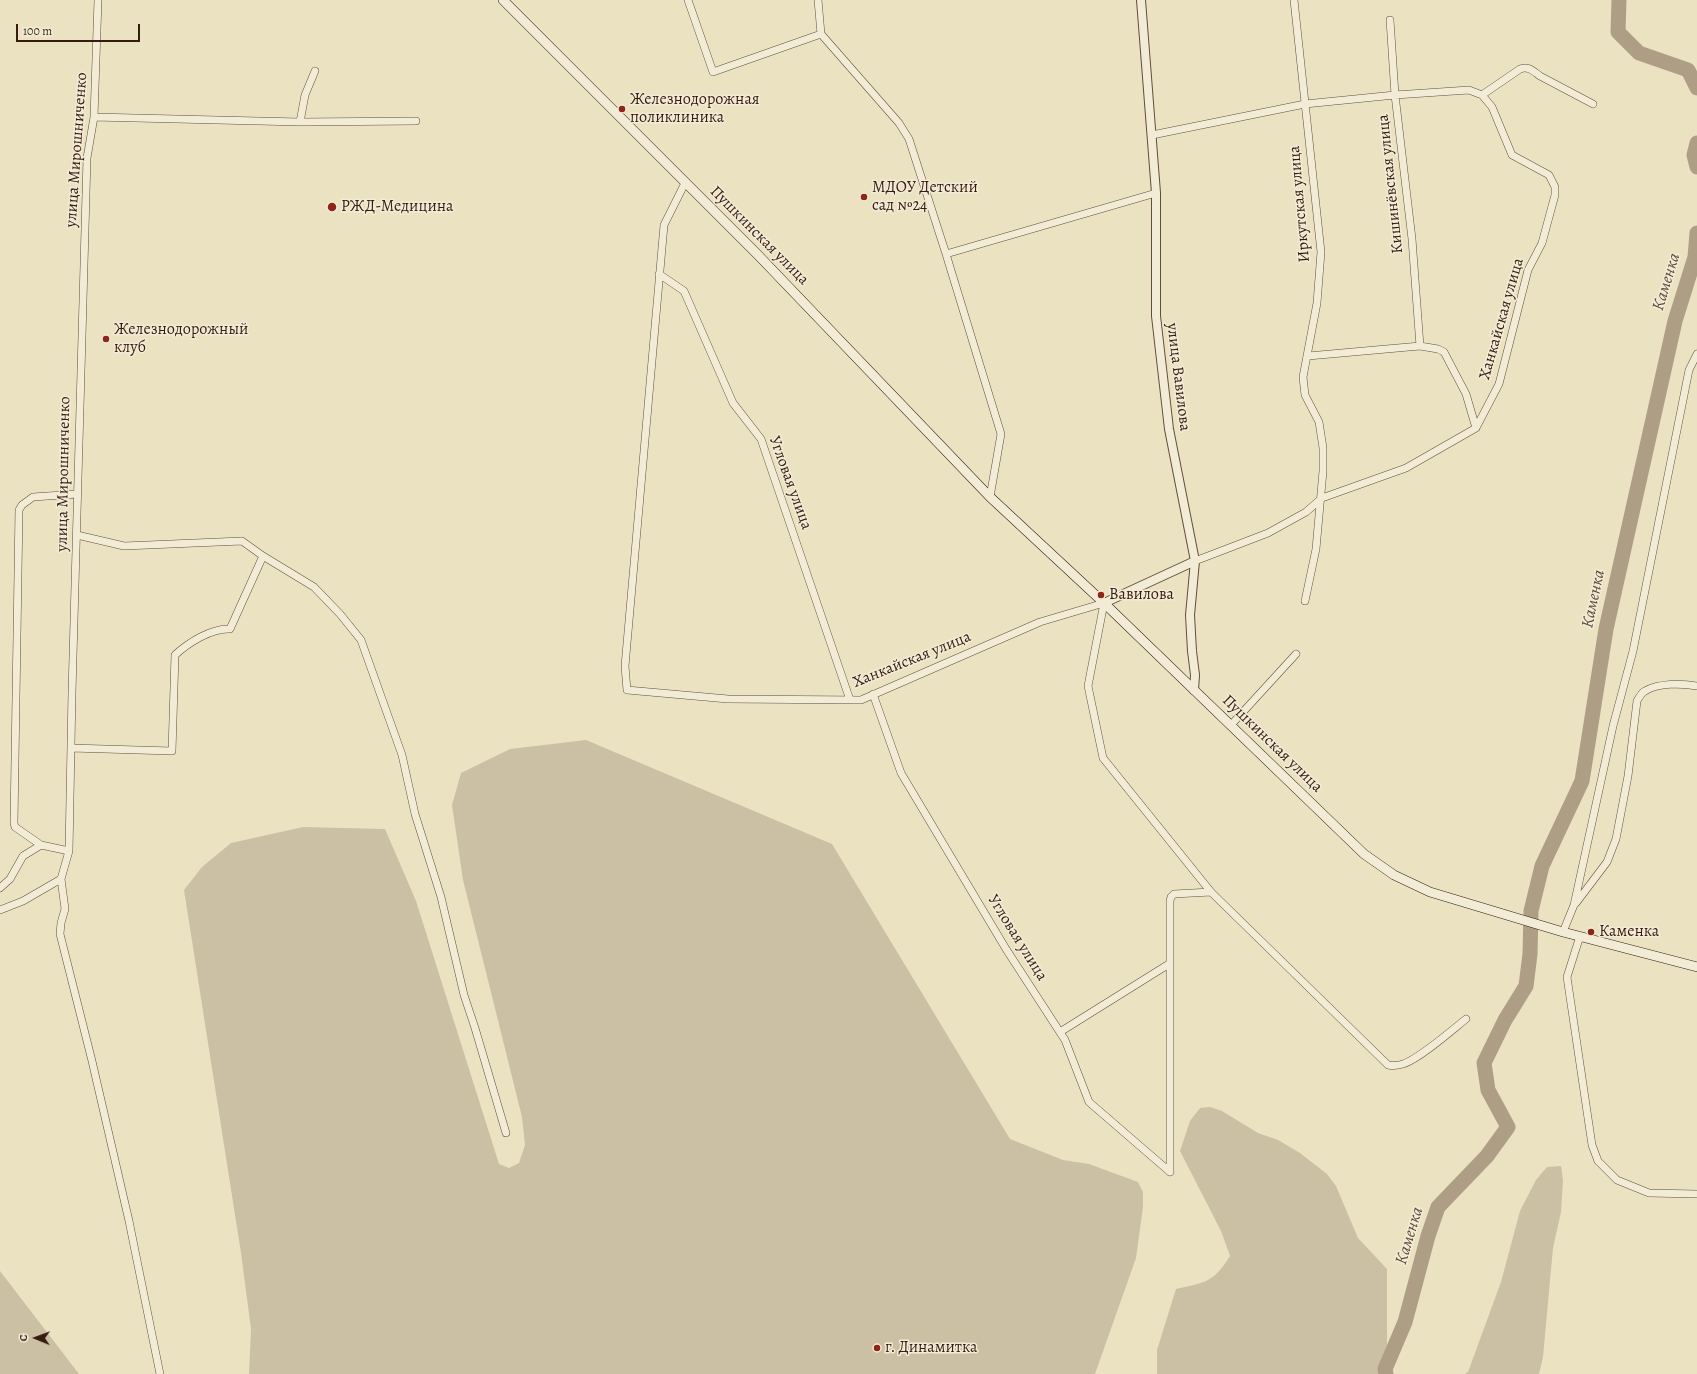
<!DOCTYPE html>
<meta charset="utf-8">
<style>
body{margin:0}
#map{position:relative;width:1697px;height:1374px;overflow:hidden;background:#ebe2c2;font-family:Alegreya,serif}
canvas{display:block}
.north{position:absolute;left:16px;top:1318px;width:40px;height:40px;-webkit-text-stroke:3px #f2ecd7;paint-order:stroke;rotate:271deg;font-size:11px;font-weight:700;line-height:16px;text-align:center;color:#371b10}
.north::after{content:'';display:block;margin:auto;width:14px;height:18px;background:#371b10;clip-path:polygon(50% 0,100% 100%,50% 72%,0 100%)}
.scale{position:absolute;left:16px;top:24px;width:124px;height:18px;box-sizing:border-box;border:2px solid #371b10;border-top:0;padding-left:5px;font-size:12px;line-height:14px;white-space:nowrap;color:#371b10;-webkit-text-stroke:3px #f2ecd7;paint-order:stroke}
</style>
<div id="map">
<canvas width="1697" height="1374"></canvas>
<div class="north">С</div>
<div class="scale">100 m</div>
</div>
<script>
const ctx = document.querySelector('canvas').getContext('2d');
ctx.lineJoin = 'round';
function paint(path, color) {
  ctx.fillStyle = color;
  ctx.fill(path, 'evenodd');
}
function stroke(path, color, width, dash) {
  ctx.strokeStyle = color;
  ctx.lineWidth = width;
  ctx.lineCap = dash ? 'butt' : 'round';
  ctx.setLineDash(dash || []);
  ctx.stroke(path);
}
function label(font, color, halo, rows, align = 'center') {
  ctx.font = font + ' Alegreya,serif';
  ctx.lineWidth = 3;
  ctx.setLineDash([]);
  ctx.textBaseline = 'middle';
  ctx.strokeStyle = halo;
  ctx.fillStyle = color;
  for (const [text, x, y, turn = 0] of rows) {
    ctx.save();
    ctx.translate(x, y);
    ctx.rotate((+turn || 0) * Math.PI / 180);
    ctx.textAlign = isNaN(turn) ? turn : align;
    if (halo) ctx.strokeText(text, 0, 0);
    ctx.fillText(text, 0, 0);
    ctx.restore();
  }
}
const green = new Path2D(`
 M 586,740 L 832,844 L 1010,1139 L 1063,1160 L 1089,1164 L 1138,1182 L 1143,1192 L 1143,1207 L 1136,1258 L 1095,1374 L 249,1374 L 251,1329 L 241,1253 L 184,890 L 202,867 L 231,843 L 303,827 L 385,829 L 416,901 L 499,1164 L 509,1168 L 519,1163 L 525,1145 L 522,1117 L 463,880 L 452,805 L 461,773 L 510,749 Z
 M 1210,1107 L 1222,1111 L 1258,1133 L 1278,1140 L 1300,1153 L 1327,1174 L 1336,1186 L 1358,1238 L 1387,1269 L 1387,1360 L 1390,1374 L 1157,1374 L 1157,1350 L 1176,1289 C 1206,1282 1213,1283 1230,1256 L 1221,1231 L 1180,1151 L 1190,1121 L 1200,1108 Z
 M 1561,1166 L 1563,1180 L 1561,1212 L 1553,1248 L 1543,1357 L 1539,1374 L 1465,1374 L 1468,1372 L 1501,1282 L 1520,1211 L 1536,1180 L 1547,1167 Z
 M 0,1271 L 79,1374 L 0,1374 Z`);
const river = new Path2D(`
 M 1619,0 L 1618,32 L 1639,53 L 1688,70 L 1697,88
 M 1697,143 L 1694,155 L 1697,167
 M 1386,1374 L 1385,1369 L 1405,1322 L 1428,1236 L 1438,1207 L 1487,1156 L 1508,1127 L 1488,1090 L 1484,1063 L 1505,1020 L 1526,986 L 1530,954 L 1531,911 L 1542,866 L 1582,781 L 1606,629 L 1675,321 L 1695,257 L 1697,233`);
const minor = new Path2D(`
 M 688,0 L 713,72 L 821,34
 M 818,0 L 821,34 L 899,123 L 909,139 L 946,254 L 1001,434 L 990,497
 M 1294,0 L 1321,252 L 1317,303 L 1303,377 L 1305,395 L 1319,422 L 1323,448 L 1323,471 L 1316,549 L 1305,601
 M 1390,20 L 1395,95 L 1412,239 L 1420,346
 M 1482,95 L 1520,69 C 1529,66 1533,71 1540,76 L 1593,104
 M 94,117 L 300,122 L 416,121
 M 300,122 L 305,95 L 315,71
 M 1152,135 L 1305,104 L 1395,95 L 1469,90 L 1482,95 L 1492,107 L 1512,155 L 1549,175 L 1555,187 L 1555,195 L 1542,243 L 1528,270 L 1499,384 L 1476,428 L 1406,468 L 1322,498 L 1306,512 L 1268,533 L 1195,561
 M 685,183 L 664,225 L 625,666 L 627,690 L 728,699 L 861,700 L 1040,622 L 1104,603 L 1088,686 L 1103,758 L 1211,892 L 1388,1065 C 1393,1066 1397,1066 1403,1064 C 1419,1059 1451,1031 1466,1019
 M 946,254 L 1156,193
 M 659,274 L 684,291 L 733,403 L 761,439 L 850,700
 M 1308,356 L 1420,346 L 1438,349 L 1444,352 L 1466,394 L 1476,428
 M 77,535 L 124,546 L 242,541 L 263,556 L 314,587 L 340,614 L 361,640 L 402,755 L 415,814 L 441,897 L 464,995 L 475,1028 L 506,1133
 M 873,694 L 901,773 L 1006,949 L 1065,1040 L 1089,1102 L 1170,1172
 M 1231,725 L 1296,654
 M 71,748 L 172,751 L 175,655 C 188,643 211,628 230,629 L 263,556
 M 69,851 L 41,845 L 15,827 L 14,823 L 19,510 L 22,505 L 33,497 L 77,494
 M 61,879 L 65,909 L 61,923 L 60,934 L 92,1061 L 129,1221 L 160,1374
 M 0,888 L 10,879 L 23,856 L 41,845
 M 1576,903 L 1607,862 L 1616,839 L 1628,776 L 1637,701 C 1639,698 1641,693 1645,691 C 1658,683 1682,683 1697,686
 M 0,910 L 23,901 L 61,879 L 69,851 L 72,692 L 87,158 L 94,117 L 98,0
 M 1563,932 L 1574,905 L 1613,726 L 1633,651 L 1689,370 L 1697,354
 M 1580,936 L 1567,977 L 1592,1145 L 1598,1161 L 1617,1180 L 1649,1193 L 1697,1194
 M 1060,1032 L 1169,964
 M 1170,1172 L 1170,901 L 1171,897 L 1174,894 L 1211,892`);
const tertiary = new Path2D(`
 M 1141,0 L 1156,193 L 1156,316 L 1169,429 L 1195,561 L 1190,615 L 1192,651 L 1195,675 L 1194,690
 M 1104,603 L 1195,561`);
const secondary = new Path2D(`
 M 503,0 L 758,255 L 990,497 L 1104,603 L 1364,854 L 1394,875 L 1430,892 L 1563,932 L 1697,967`);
const markers = [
 [622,109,4,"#8f2418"],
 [864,197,4,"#8f2418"],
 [332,207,5,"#8f2418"],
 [106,339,4,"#8f2418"],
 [1101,595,4,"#8f2418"],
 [1591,932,4,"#8f2418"],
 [877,1348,4,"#8f2418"]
];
const poiNames = [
 ["Железнодорожная",630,100],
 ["поликлиника",630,118],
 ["МДОУ Детский",872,188],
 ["сад №24",872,206],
 ["РЖД-Медицина",341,207],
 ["Железнодорожный",114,330],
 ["клуб",114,348],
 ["Вавилова",1109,595],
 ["Каменка",1599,932],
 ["г. Динамитка",885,1348]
];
const streetNames = [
 ["улица Мирошниченко",77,150,-86],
 ["Кишинёвская улица",1391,184,-96],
 ["Иркутская улица",1300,204,-95],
 ["Пушкинская улица",759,236,45],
 ["Ханкайская улица",1502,319,-74],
 ["улица Вавилова",1178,377,83],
 ["улица Мирошниченко",64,474,-89],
 ["Угловая улица",790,483,70],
 ["Ханкайская улица",912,660,-22],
 ["Пушкинская улица",1272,744,44],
 ["Угловая улица",1017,938,58]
];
const waterNames = [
 ["Каменка",1667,282,-73],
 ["Каменка",1594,599,-78],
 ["Каменка",1410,1236,-73]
];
paint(green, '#ccc0a4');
stroke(river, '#ae9e85', 15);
stroke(minor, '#644d3c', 8);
stroke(tertiary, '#644d3c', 10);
stroke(secondary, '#371b10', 10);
stroke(minor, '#f2ecd7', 7);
stroke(tertiary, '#f2ecd7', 8);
stroke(secondary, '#f2ecd7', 9);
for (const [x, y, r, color] of markers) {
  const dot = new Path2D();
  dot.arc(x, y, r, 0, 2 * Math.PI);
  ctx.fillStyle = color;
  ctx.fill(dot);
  stroke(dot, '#f2ecd7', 1.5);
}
label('16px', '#371b10', '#f2ecd7', poiNames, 'left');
label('16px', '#371b10', '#f2ecd7', streetNames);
label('italic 17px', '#614939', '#f2ecd7', waterNames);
</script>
